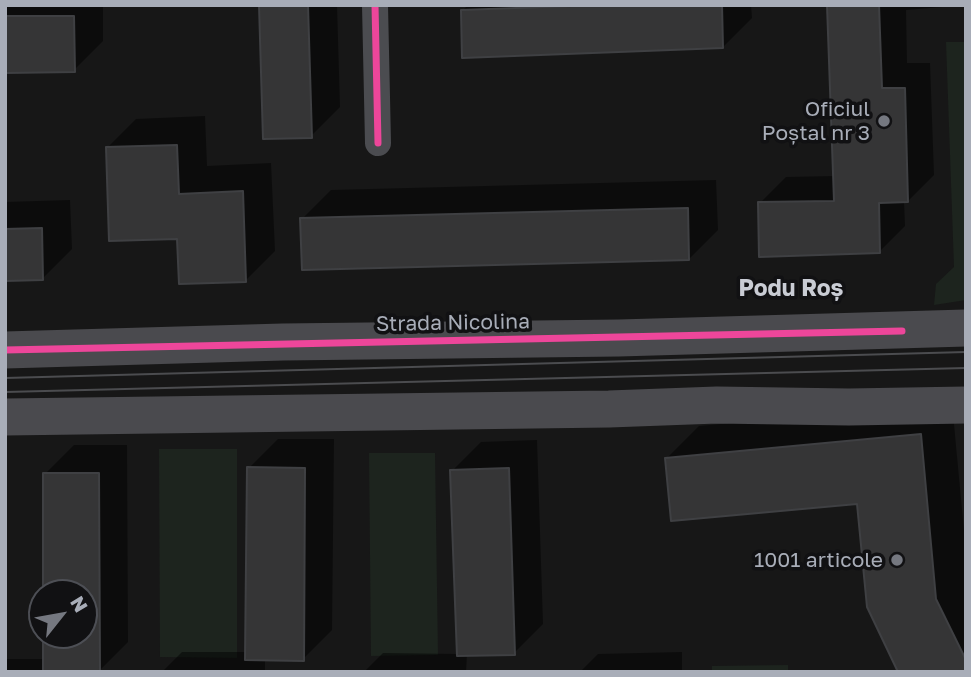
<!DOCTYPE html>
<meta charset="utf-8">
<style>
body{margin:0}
#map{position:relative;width:971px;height:677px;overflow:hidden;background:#171717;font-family:"Golos Text",sans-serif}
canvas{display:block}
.frame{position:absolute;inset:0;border:7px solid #a8adb8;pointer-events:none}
.north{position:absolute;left:28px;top:579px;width:70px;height:70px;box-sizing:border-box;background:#111113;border:2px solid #4d4f55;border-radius:50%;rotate:59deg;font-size:19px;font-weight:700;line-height:28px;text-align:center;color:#a8adb8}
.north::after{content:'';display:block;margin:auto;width:24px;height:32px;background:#757880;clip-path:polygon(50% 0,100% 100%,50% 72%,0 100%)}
</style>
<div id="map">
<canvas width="971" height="677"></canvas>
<div class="frame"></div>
<div class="north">N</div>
</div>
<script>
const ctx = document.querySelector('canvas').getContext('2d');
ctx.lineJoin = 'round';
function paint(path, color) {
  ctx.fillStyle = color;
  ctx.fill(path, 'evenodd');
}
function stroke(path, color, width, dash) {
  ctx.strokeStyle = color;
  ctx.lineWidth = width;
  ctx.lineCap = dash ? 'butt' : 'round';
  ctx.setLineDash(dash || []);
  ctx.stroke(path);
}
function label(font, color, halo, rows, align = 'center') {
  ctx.font = font + ' "Golos Text",sans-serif';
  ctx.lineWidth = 7;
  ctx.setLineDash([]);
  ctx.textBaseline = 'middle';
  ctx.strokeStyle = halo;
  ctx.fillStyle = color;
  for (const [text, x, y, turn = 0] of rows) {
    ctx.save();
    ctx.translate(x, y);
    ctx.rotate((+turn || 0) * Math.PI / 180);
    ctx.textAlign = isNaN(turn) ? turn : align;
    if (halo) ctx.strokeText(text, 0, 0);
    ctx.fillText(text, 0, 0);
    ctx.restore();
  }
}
const green = new Path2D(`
 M 946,42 L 966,42 L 966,300 L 934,305 L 936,284 L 954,267 Z
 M 159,449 L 237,449 L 237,658 L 160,657 Z
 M 369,453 L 435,453 L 438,655 L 371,656 Z
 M 788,665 L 788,672 L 712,672 L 712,666 Z`);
const shadow = new Path2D(`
 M 5,5 L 103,5 L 103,41 L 74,70 L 5,71 Z
 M 260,5 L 337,5 L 340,107 L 311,136 Z
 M 468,5 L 751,5 L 752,18 L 723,47 L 462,11 Z
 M 829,5 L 966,5 L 906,10 L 907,63 L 930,63 L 934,175 L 908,201 L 904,201 L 905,226 L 879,252 L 760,203 L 786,177 L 835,176 Z
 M 205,116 L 207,166 L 271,163 L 275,251 L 246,280 L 179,237 L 107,148 L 136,119 Z
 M 716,180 L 718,230 L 689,259 L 302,219 L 331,190 Z
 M 70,200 L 72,249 L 43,278 L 5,280 L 5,202 Z
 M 952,403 L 966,552 L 966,672 L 859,502 L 667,458 L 699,426 Z
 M 278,439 L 334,439 L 332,630 L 303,659 L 265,658 L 265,672 L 162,672 L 182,652 L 247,652 L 249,468 Z
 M 537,440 L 543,624 L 514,653 L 467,654 L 466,672 L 364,672 L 383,653 L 458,654 L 452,471 L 481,442 Z
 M 74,445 L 127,445 L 128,642 L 99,671 L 5,672 L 5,659 L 45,659 L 45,635 L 84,635 L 84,593 L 45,593 L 45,474 Z
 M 682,652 L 682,672 L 580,672 L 598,654 Z`);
const building = new Path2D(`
 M 259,5 L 308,5 L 312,138 L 263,139 Z
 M 598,5 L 722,5 L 723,48 L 462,58 L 461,10 Z
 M 827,5 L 879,5 L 882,88 L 905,88 L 908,202 L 879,203 L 880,253 L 759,257 L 758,202 L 834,201 Z
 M 5,16 L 74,16 L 75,72 L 5,73 Z
 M 177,145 L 179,194 L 243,191 L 246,282 L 179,284 L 177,239 L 109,241 L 106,147 Z
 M 688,208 L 689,260 L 302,270 L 300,218 Z
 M 42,228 L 43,280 L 5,281 L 5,229 Z
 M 921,434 L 936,599 L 966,660 L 966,672 L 898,672 L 867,607 L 857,504 L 671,521 L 665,458 Z
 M 247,467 L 305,468 L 304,661 L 245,660 Z
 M 509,468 L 515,655 L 457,656 L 450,470 Z
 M 43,473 L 99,473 L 100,672 L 43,672 L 43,635 L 84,635 L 84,593 L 43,593 Z`);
const minor = new Path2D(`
 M 375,5 L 378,143`);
const secondary = new Path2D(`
 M 5,350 L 283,342 L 619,338 L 966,328
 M 5,417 L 609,409 L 717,405 L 849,407 L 966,405`);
const tram = new Path2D(`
 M 5,378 L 966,352
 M 5,392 L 966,368`);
const cycleway = new Path2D(`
 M 375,5 L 378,143
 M 5,350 L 902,331`);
const markers = [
 [884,121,7,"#757880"],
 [897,560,7,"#757880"]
];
const poiNames = [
 ["Oficiul",870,109],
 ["Poștal nr 3",870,133],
 ["1001 articole",883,560]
];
const streetNames = [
 ["Strada Nicolina",453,323,-1]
];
const neighbourhoodNames = [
 ["Podu Roș",791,289]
];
paint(green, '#1d241e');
paint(shadow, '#0007');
paint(building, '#353536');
stroke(building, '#3f4043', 2);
stroke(minor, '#4b4c50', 26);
stroke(secondary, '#4a4a4e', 37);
stroke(tram, '#4b4c4f', 2);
stroke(cycleway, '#ed469a', 7);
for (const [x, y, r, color] of markers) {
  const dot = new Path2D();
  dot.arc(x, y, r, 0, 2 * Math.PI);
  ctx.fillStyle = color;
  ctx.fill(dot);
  stroke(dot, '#111113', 2.5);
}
label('21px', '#a8adb8', '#111113', poiNames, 'right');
label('21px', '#a8adb8', '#111113', streetNames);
label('bold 23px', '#c9ccd4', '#111113', neighbourhoodNames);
</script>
